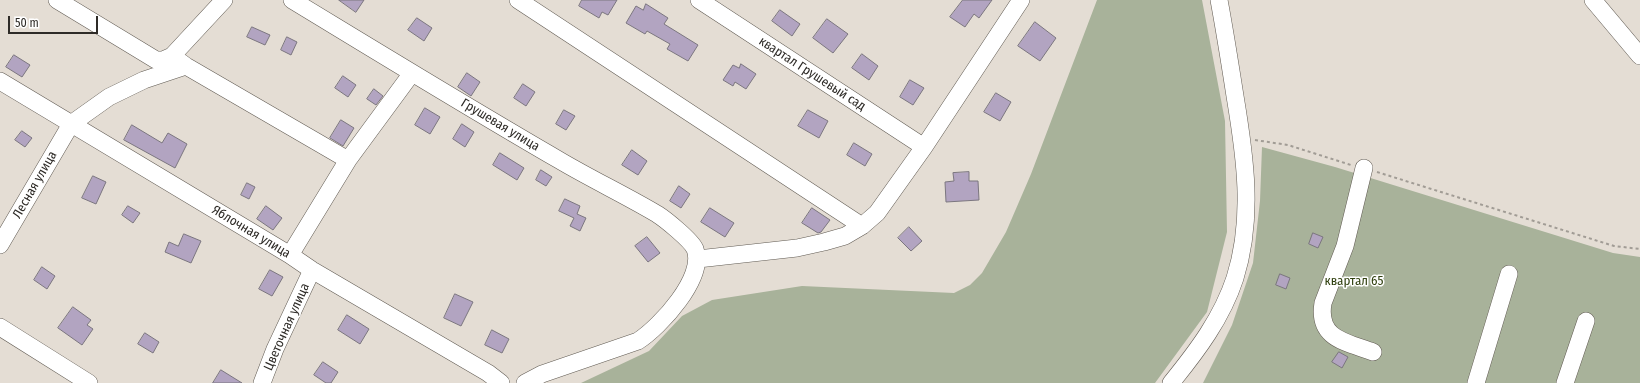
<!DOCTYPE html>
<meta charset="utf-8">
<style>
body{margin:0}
#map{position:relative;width:1640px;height:383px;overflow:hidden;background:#e4ddd4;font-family:"Fira Sans Condensed",sans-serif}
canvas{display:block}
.scale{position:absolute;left:8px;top:16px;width:90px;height:18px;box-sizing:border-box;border:2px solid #2e2b27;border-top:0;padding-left:5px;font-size:12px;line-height:14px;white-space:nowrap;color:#2e2b27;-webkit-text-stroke:3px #fff;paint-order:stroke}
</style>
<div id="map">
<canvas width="1640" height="383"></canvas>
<div class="scale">50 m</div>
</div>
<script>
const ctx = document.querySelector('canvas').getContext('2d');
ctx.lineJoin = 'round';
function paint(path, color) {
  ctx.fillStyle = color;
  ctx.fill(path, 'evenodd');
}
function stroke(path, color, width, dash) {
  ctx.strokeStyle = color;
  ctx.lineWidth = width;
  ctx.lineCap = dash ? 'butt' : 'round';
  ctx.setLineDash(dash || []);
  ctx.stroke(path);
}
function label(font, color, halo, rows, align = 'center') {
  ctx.font = font + ' "Fira Sans Condensed",sans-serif';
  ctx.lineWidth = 3;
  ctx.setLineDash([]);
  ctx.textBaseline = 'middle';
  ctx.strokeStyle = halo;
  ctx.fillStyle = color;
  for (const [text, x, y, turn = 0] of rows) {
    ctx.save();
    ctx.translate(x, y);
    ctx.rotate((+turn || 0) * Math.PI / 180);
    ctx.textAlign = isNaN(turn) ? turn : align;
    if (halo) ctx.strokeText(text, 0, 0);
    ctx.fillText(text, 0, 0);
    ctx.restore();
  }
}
const green = new Path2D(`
 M 1097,0 L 1202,0 L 1225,121 L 1227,232 L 1207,312 L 1155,383 L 581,383 L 649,351 L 682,316 L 712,300 L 802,286 L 954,293 L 970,285 L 982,273 L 1006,232 L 1031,174 Z
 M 1262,147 L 1335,167 L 1613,253 L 1640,257 L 1640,383 L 1203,383 L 1232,325 L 1253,263 L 1260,201 Z`);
const building = new Path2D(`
 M 339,0 L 364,0 L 356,12 Z
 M 582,0 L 617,0 L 608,15 L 602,12 L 599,18 L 579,6 Z
 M 963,0 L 992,0 L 979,18 L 974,14 L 965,27 L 950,17 Z
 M 646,4 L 668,18 L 664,24 L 698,45 L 688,61 L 667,49 L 670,44 L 647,31 L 645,34 L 626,23 L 636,6 L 643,10 Z
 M 780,10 L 800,24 L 792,36 L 772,21 Z
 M 417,18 L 432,28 L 424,41 L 408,30 Z
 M 827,19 L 848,34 L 833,53 L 813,38 Z
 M 1035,22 L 1056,38 L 1040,61 L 1018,46 Z
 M 252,27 L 270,35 L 265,45 L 247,37 Z
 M 287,37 L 297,42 L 291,55 L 281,50 Z
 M 862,54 L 878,66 L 869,80 L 852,68 Z
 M 14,55 L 30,65 L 22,77 L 6,67 Z
 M 741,64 L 756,74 L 746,89 L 735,82 L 733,86 L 723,80 L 733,65 L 739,68 Z
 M 467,73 L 480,82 L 471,96 L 458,87 Z
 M 343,76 L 356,85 L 348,97 L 335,88 Z
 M 910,80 L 924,88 L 913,105 L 900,97 Z
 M 523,84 L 535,92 L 526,106 L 514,98 Z
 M 374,89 L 383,96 L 376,105 L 367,99 Z
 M 996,93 L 1011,102 L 1000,121 L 984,112 Z
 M 425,108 L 440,117 L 430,134 L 415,125 Z
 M 564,110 L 575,116 L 566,130 L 556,124 Z
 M 808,110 L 828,121 L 819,138 L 798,126 Z
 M 341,120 L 354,128 L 343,146 L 330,138 Z
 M 462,124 L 474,132 L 465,147 L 453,139 Z
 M 132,125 L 162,143 L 168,133 L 187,144 L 175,168 L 124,140 Z
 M 22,131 L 32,138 L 25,147 L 15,140 Z
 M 854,143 L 872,154 L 865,166 L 847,155 Z
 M 632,150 L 647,161 L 638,175 L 622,165 Z
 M 500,153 L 524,168 L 517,180 L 493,165 Z
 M 541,170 L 552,177 L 546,186 L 536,180 Z
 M 969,172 L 969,181 L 978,181 L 979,200 L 946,202 L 945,182 L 954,181 L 953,173 Z
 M 93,176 L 106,182 L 96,204 L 82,198 Z
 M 247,183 L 255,187 L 249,199 L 241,195 Z
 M 679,186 L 690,194 L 681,208 L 670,201 Z
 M 565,199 L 580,206 L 577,214 L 586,218 L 580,231 L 570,226 L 574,218 L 559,211 Z
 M 128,206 L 140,213 L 133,223 L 122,215 Z
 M 266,206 L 282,218 L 273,230 L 257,219 Z
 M 710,208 L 734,223 L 725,237 L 701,222 Z
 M 812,208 L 830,220 L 821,232 L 818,233 L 802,223 Z
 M 909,227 L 922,241 L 911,251 L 898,238 Z
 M 1313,233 L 1323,237 L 1318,248 L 1309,244 Z
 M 184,234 L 201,241 L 191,263 L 165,252 L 169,242 L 178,246 Z
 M 647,237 L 660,253 L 648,262 L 635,246 Z
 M 42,267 L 55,276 L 47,289 L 34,280 Z
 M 270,270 L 283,277 L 272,296 L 259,289 Z
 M 1280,274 L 1290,278 L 1286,289 L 1276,285 Z
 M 455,294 L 473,302 L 461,326 L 444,318 Z
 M 73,307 L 91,320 L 87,325 L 93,329 L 82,345 L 58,328 Z
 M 347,315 L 369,329 L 360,344 L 338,330 Z
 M 492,330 L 509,339 L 502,353 L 485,345 Z
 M 145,333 L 159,342 L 153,353 L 138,344 Z
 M 1339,352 L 1348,357 L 1342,368 L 1332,362 Z
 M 323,362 L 338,372 L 331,383 L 326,383 L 314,375 Z
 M 221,370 L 242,383 L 213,383 Z`);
const path = new Path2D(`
 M 1255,140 L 1288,145 L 1351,165
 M 1377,172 L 1614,246 L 1640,249`);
const minor = new Path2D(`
 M 57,0 L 156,60 L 163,60 L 172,56 L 224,0
 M 292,0 C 381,54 469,108 559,160 C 591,179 625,195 657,214 C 665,219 691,240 695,249 C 706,277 660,327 638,341 L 542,374 L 525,383
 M 518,0 L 862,226
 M 699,0 L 924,147
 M 1593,0 L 1640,56
 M 172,56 L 186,66 L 348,160 L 412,73
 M 0,81 L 290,255 L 312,270 L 488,373 L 501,383
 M 1364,168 L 1345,246 L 1323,303 C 1317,339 1346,342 1373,352
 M 0,245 L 71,124 L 109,97 L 144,80 L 186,66
 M 290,255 L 348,160
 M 698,259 L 797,248 L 824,242 L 845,236 L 862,226 L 877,213 L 924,147 L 1021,0
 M 0,327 L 89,383
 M 262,383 L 275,349 L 312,270
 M 1171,383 C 1197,351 1222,318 1235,278 C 1254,218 1245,156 1235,96 C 1230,64 1225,32 1219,0
 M 1476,383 L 1509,274
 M 1565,383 L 1586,321`);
const streetNames = [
 ["квартал Грушевый сад",812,74,33],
 ["Грушевая улица",500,125,31],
 ["Лесная улица",35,185,-60],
 ["Яблочная улица",251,232,31],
 ["Цветочная улица",287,327,-66]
];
const parkNames = [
 ["квартал 65",1354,281]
];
paint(green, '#a8b29a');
paint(building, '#b2a4c1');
stroke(building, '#7b767f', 1);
stroke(minor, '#615b53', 18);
stroke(path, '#a19c95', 2, [3, 3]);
stroke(minor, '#fff', 17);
label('13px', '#2e2b27', '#fff', streetNames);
label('13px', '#2f3f0e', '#fff', parkNames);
</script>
